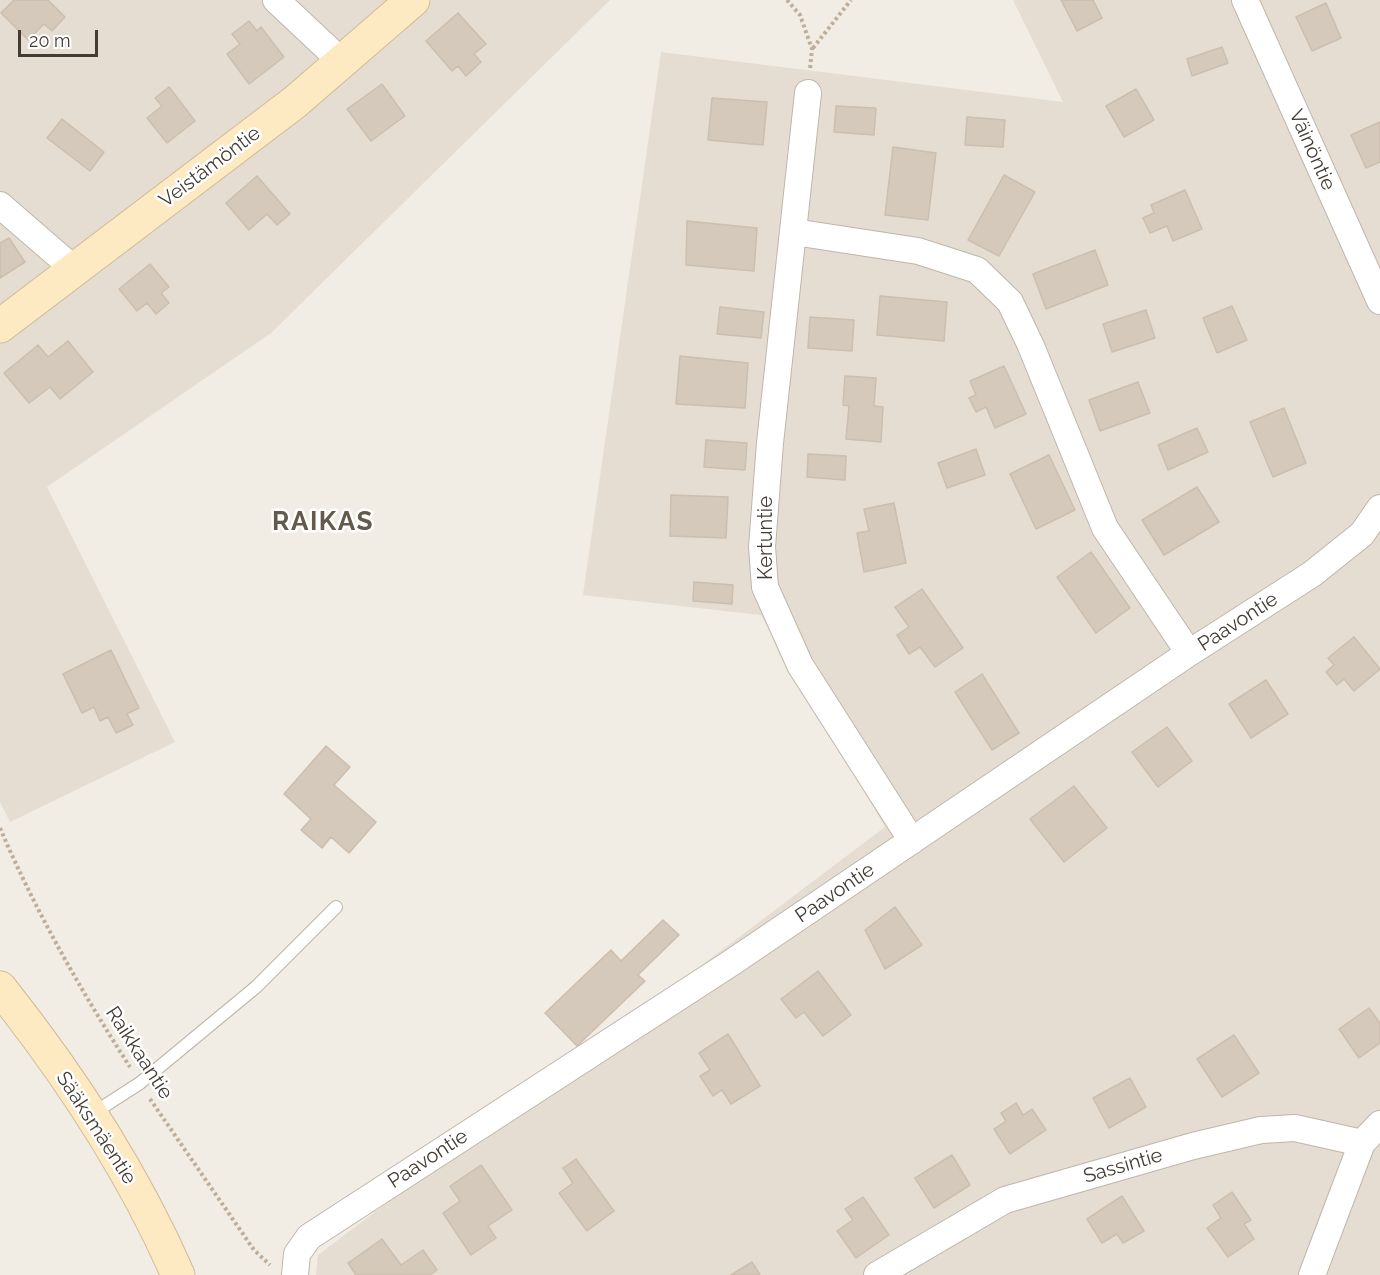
<!DOCTYPE html>
<meta charset="utf-8">
<style>
body{margin:0}
#map{position:relative;width:1380px;height:1275px;overflow:hidden;background:#f1ece4;font-family:Raleway,sans-serif}
canvas{display:block}
.scale{position:absolute;left:18px;top:30px;width:80px;height:27px;box-sizing:border-box;border:3px solid #433c34;border-top:0;padding-left:8px;font-size:18px;line-height:21px;white-space:nowrap;color:#433c34;-webkit-text-stroke:4px #fff;paint-order:stroke}
</style>
<div id="map">
<canvas width="1380" height="1275"></canvas>
<div class="scale">20 m</div>
</div>
<script>
const ctx = document.querySelector('canvas').getContext('2d');
ctx.lineJoin = 'round';
function paint(path, color) {
  ctx.fillStyle = color;
  ctx.fill(path, 'evenodd');
}
function stroke(path, color, width, dash) {
  ctx.strokeStyle = color;
  ctx.lineWidth = width;
  ctx.lineCap = dash ? 'butt' : 'round';
  ctx.setLineDash(dash || []);
  ctx.stroke(path);
}
function label(font, color, halo, rows, align = 'center') {
  ctx.font = font + ' Raleway,sans-serif';
  ctx.lineWidth = 5;
  ctx.setLineDash([]);
  ctx.textBaseline = 'middle';
  ctx.strokeStyle = halo;
  ctx.fillStyle = color;
  for (const [text, x, y, turn = 0] of rows) {
    ctx.save();
    ctx.translate(x, y);
    ctx.rotate((+turn || 0) * Math.PI / 180);
    ctx.textAlign = isNaN(turn) ? turn : align;
    if (halo) ctx.strokeText(text, 0, 0);
    ctx.fillText(text, 0, 0);
    ctx.restore();
  }
}
const residential = new Path2D(`
 M 0,0 L 610,0 L 271,333 L 47,487 L 175,742 L 10,822 L 0,802 Z
 M 1013,0 L 1380,0 L 1380,1275 L 316,1275 L 318,1255 L 885,827 L 761,615 L 583,595 L 661,52 L 1063,102 Z`);
const building = new Path2D(`
 M 14,0 L 48,0 L 65,17 L 52,31 L 44,24 L 28,40 L 1,13 Z
 M 1061,0 L 1093,0 L 1102,18 L 1077,31 Z
 M 1326,3 L 1341,38 L 1312,51 L 1296,17 Z
 M 458,13 L 486,44 L 474,54 L 481,62 L 466,76 L 458,66 L 452,71 L 426,41 Z
 M 249,21 L 257,31 L 261,27 L 284,57 L 249,84 L 227,54 L 240,44 L 232,34 Z
 M 1222,47 L 1228,63 L 1192,76 L 1187,59 Z
 M 382,84 L 405,116 L 371,141 L 347,109 Z
 M 169,87 L 195,121 L 167,143 L 147,118 L 162,106 L 155,98 Z
 M 1136,89 L 1154,120 L 1124,137 L 1106,106 Z
 M 712,98 L 767,102 L 763,145 L 708,140 Z
 M 836,106 L 876,108 L 874,135 L 834,132 Z
 M 967,117 L 1005,120 L 1003,147 L 965,145 Z
 M 62,119 L 104,152 L 90,171 L 47,138 Z
 M 1380,122 L 1380,162 L 1366,168 L 1351,135 Z
 M 893,147 L 936,153 L 928,220 L 885,215 Z
 M 1004,175 L 1035,192 L 999,256 L 968,240 Z
 M 257,176 L 290,214 L 277,225 L 267,214 L 249,230 L 226,203 Z
 M 1185,190 L 1202,229 L 1173,241 L 1167,226 L 1150,233 L 1143,218 L 1154,213 L 1151,205 Z
 M 687,221 L 757,228 L 754,271 L 686,265 Z
 M 9,238 L 25,262 L 0,278 L 0,243 Z
 M 1095,250 L 1108,285 L 1046,309 L 1033,274 Z
 M 150,264 L 169,287 L 161,293 L 169,303 L 156,314 L 147,303 L 137,311 L 119,289 Z
 M 880,296 L 947,302 L 944,341 L 877,335 Z
 M 1232,306 L 1247,340 L 1217,353 L 1203,318 Z
 M 720,307 L 764,312 L 761,338 L 717,334 Z
 M 1146,310 L 1155,338 L 1112,352 L 1103,324 Z
 M 810,317 L 854,320 L 852,351 L 808,348 Z
 M 68,341 L 93,372 L 60,399 L 50,387 L 29,403 L 4,373 L 38,345 L 48,357 Z
 M 680,356 L 748,363 L 745,408 L 676,404 Z
 M 1004,366 L 1026,414 L 995,428 L 986,407 L 976,412 L 969,398 L 976,395 L 970,381 Z
 M 845,376 L 876,378 L 874,406 L 883,407 L 881,442 L 846,439 L 849,406 L 843,405 Z
 M 1138,382 L 1150,413 L 1100,431 L 1089,400 Z
 M 1284,408 L 1306,463 L 1273,477 L 1250,422 Z
 M 1197,428 L 1208,452 L 1168,470 L 1158,445 Z
 M 706,440 L 747,443 L 745,470 L 704,467 Z
 M 976,449 L 985,475 L 947,488 L 938,463 Z
 M 808,454 L 846,456 L 845,480 L 807,477 Z
 M 1049,455 L 1075,510 L 1036,529 L 1010,474 Z
 M 1197,487 L 1219,522 L 1164,555 L 1142,520 Z
 M 671,495 L 728,497 L 726,538 L 670,536 Z
 M 894,503 L 906,563 L 864,572 L 857,533 L 869,531 L 864,509 Z
 M 1091,552 L 1130,608 L 1096,633 L 1057,577 Z
 M 694,582 L 733,585 L 732,604 L 693,601 Z
 M 922,589 L 963,648 L 935,667 L 920,647 L 909,654 L 897,635 L 909,627 L 895,607 Z
 M 1354,637 L 1380,669 L 1354,691 L 1344,679 L 1337,685 L 1326,672 L 1334,665 L 1328,658 Z
 M 111,650 L 139,708 L 127,714 L 133,725 L 116,733 L 108,717 L 100,721 L 94,707 L 82,713 L 63,674 Z
 M 982,674 L 1019,733 L 992,750 L 955,692 Z
 M 1266,680 L 1288,714 L 1251,738 L 1229,704 Z
 M 1167,727 L 1192,761 L 1158,787 L 1132,752 Z
 M 326,746 L 350,767 L 334,785 L 376,822 L 349,853 L 331,837 L 322,848 L 301,830 L 311,819 L 284,794 Z
 M 1074,786 L 1107,828 L 1064,862 L 1030,819 Z
 M 895,907 L 922,945 L 885,969 L 865,930 Z
 M 663,920 L 679,935 L 638,975 L 645,981 L 577,1046 L 545,1013 L 611,950 L 621,961 Z
 M 818,971 L 851,1015 L 823,1036 L 804,1012 L 796,1018 L 781,999 Z
 M 1369,1008 L 1380,1023 L 1380,1043 L 1359,1058 L 1339,1029 Z
 M 728,1034 L 760,1086 L 731,1104 L 722,1090 L 713,1096 L 700,1076 L 710,1070 L 699,1053 Z
 M 1234,1035 L 1259,1073 L 1222,1097 L 1197,1059 Z
 M 1130,1078 L 1146,1107 L 1109,1128 L 1093,1098 Z
 M 1016,1103 L 1023,1115 L 1032,1109 L 1046,1130 L 1010,1154 L 994,1129 L 1006,1121 L 1001,1113 Z
 M 952,1155 L 970,1185 L 934,1208 L 915,1178 Z
 M 576,1159 L 614,1211 L 587,1231 L 559,1193 L 573,1183 L 563,1168 Z
 M 481,1165 L 512,1210 L 488,1226 L 496,1238 L 471,1255 L 443,1213 L 460,1201 L 450,1186 Z
 M 1232,1192 L 1251,1220 L 1244,1224 L 1254,1239 L 1228,1257 L 1207,1228 L 1221,1218 L 1213,1205 Z
 M 1122,1196 L 1144,1231 L 1123,1243 L 1117,1234 L 1102,1243 L 1087,1219 Z
 M 863,1197 L 889,1235 L 856,1258 L 837,1231 L 853,1220 L 845,1209 Z
 M 382,1239 L 401,1265 L 423,1250 L 437,1270 L 430,1275 L 356,1275 L 348,1263 Z
 M 752,1262 L 760,1275 L 731,1275 Z`);
const path = new Path2D(`
 M 787,0 L 800,15 L 812,49 L 810,69
 M 813,48 L 851,0
 M 0,828 C 36,912 81,991 130,1067
 M 150,1099 L 254,1250 L 270,1265`);
const lane = new Path2D(`
 M 92,1114 L 140,1083 L 256,987 L 336,907`);
const street = new Path2D(`
 M 276,0 L 342,62
 M 1245,0 L 1380,301
 M 808,93 L 770,443 L 762,547 L 765,587 L 800,665 L 912,841
 M 0,205 L 75,270
 M 794,232 L 918,251 L 977,270 L 1010,302 L 1031,346 L 1105,528 L 1189,653
 M 295,1275 L 297,1254 L 309,1237 L 731,963 L 1189,653 L 1312,574 L 1362,534 L 1380,508
 M 877,1275 L 1005,1200 L 1193,1146 L 1261,1130 L 1295,1128 L 1362,1143
 M 1312,1275 L 1362,1143 L 1380,1124`);
const secondary = new Path2D(`
 M 0,326 L 295,102 L 413,0
 M 0,988 C 70,1076 133,1172 178,1275`);
const streetNames = [
 ["Väinöntie",1312,150,66],
 ["Veistämöntie",210,167,-37],
 ["Kertuntie",766,538,-90],
 ["Paavontie",1238,622,-33],
 ["Paavontie",835,893,-34],
 ["Raikkaantie",139,1053,57],
 ["Sääksmäentie",96,1128,57],
 ["Paavontie",428,1159,-33],
 ["Sassintie",1123,1166,-16]
];
const districtNames = [
 ["RAIKAS",323,522]
];
paint(residential, '#e5ddd2');
paint(building, '#d5c9bc');
stroke(building, '#cdbead', 1.5);
stroke(lane, '#bfb6aa', 14);
stroke(street, '#bfb6aa', 28);
stroke(secondary, '#d0bb95', 35);
stroke(path, '#bead98', 4, [3, 3]);
stroke(lane, '#fff', 12);
stroke(street, '#fff', 26);
stroke(secondary, '#fde9c2', 33);
label('20px', '#433c34', '#fff', streetNames);
ctx.letterSpacing = '1.5px';
label('bold 26px', '#65594c', '#fff', districtNames);
ctx.letterSpacing = '0px';
</script>
